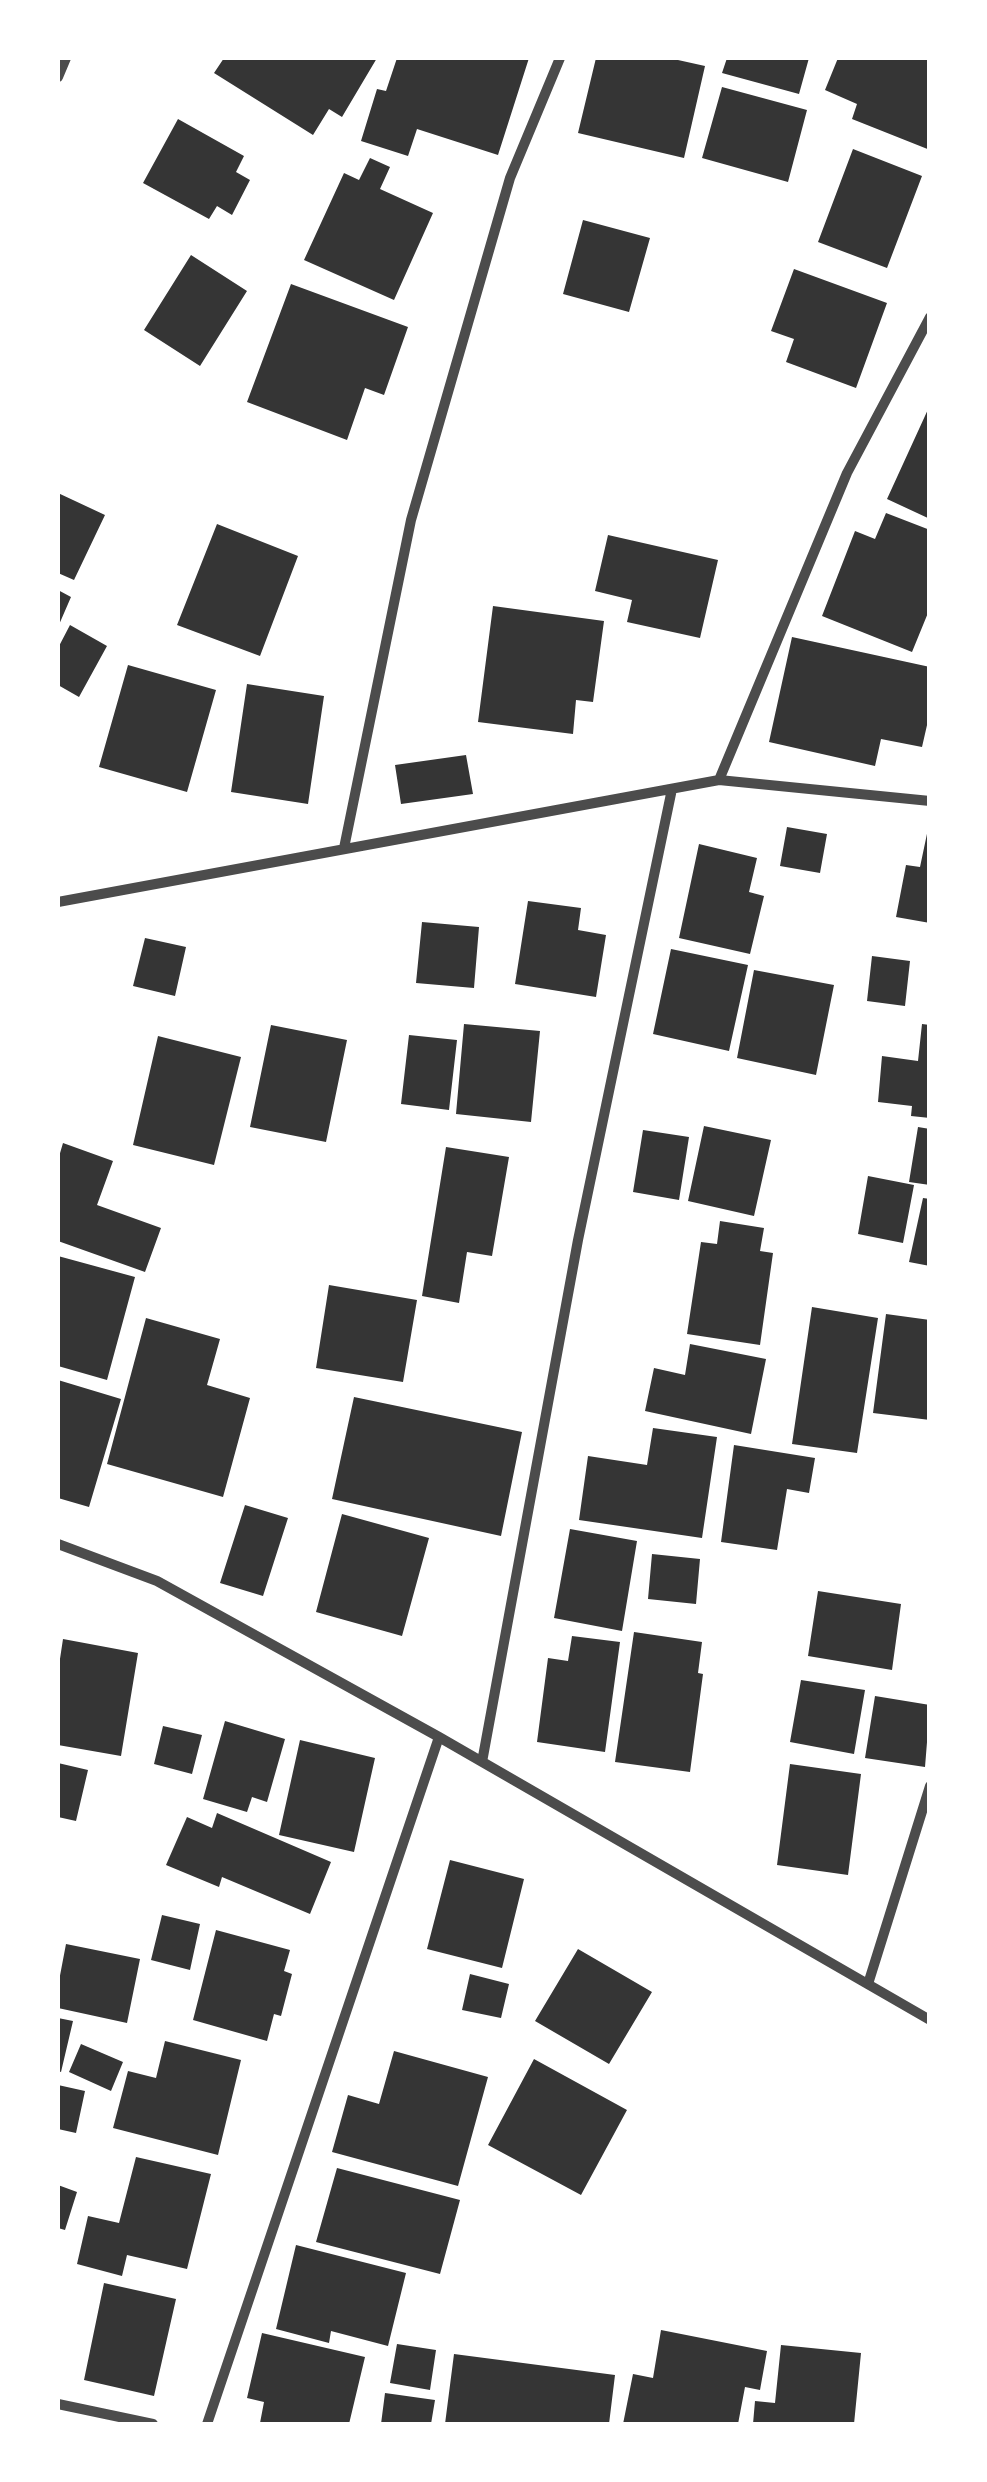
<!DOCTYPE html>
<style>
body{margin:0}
#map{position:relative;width:987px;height:2482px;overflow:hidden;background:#fff;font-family:Jost,sans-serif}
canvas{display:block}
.frame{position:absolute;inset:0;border:60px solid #fff;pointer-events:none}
</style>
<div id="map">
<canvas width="987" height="2482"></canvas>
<div class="frame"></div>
</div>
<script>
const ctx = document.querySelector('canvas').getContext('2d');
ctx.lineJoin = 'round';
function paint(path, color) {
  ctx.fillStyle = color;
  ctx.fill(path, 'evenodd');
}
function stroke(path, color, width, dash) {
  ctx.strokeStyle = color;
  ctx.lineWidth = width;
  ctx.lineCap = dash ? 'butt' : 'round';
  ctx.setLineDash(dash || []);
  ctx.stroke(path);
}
const building = new Path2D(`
 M 224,58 L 377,58 L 342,117 L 329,109 L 313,135 L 214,73 Z
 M 397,58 L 529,58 L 498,155 L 417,129 L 408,156 L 361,141 L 377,89 L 386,91 Z
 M 596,58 L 669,58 L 705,66 L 684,158 L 578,133 Z
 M 727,58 L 809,58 L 799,94 L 722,73 Z
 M 838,58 L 930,58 L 930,150 L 852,119 L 857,104 L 825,90 Z
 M 722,87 L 807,110 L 788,182 L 702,158 Z
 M 178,119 L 244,156 L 236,172 L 250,180 L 232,215 L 217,206 L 209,219 L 143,183 Z
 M 853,149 L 922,176 L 887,268 L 818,242 Z
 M 370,158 L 390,167 L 380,189 L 433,213 L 394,300 L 304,260 L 344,173 L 359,180 Z
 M 583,220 L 650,238 L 629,312 L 563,294 Z
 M 191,255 L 247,291 L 200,366 L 144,330 Z
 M 794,269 L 887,303 L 856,388 L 786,362 L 794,339 L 771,331 Z
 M 291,284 L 408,327 L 384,395 L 365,388 L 347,440 L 247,402 Z
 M 930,405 L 930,519 L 887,499 Z
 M 58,493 L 105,515 L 74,580 L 58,573 Z
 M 886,513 L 930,530 L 930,608 L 912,652 L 822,616 L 855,531 L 875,539 Z
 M 217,524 L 298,556 L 260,656 L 177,625 Z
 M 608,535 L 718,560 L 700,638 L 627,622 L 632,600 L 595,591 Z
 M 58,590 L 71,597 L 58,627 Z
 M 493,606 L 604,621 L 593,702 L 576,700 L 573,734 L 478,722 Z
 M 70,625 L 107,646 L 79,697 L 58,685 L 58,648 Z
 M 792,637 L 930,667 L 930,712 L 922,747 L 881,739 L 875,766 L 769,742 Z
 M 128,665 L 216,690 L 187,792 L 99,767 Z
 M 247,684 L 324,696 L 308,804 L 231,792 Z
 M 466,755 L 473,794 L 401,804 L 395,765 Z
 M 787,827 L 827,834 L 820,873 L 780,866 Z
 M 928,829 L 930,829 L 930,923 L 896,917 L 906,865 L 920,867 Z
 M 699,844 L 757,858 L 749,892 L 764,896 L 750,954 L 679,938 Z
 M 528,901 L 581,908 L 578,930 L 606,935 L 596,997 L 515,984 Z
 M 422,922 L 479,927 L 474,988 L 416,983 Z
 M 145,938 L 186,947 L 175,996 L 133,986 Z
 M 671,949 L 748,965 L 729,1051 L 653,1034 Z
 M 872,956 L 910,961 L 905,1006 L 867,1001 Z
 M 754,970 L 834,985 L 816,1075 L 737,1058 Z
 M 464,1024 L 540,1031 L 531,1122 L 456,1114 Z
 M 922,1024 L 930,1025 L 930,1118 L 911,1116 L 912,1106 L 878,1102 L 882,1056 L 918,1061 Z
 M 271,1025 L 347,1040 L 326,1142 L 250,1127 Z
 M 409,1035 L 457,1040 L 449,1110 L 401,1104 Z
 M 158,1036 L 241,1057 L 214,1165 L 133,1145 Z
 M 704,1126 L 771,1140 L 754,1216 L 688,1201 Z
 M 918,1127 L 930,1129 L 930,1185 L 909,1182 Z
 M 643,1130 L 689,1137 L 679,1200 L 633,1192 Z
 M 63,1143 L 113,1161 L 97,1205 L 161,1228 L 145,1272 L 58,1241 L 58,1160 Z
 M 446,1147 L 509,1157 L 492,1256 L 467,1252 L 459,1303 L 422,1296 Z
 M 868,1176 L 914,1185 L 903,1243 L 858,1234 Z
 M 923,1198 L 930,1199 L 930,1266 L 909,1262 Z
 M 720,1221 L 764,1228 L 760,1251 L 773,1253 L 760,1345 L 687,1334 L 701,1242 L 717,1244 Z
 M 58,1256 L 135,1277 L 107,1380 L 58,1366 Z
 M 329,1285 L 417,1300 L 403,1382 L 316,1368 Z
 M 812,1307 L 878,1318 L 857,1453 L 792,1444 Z
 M 886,1314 L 930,1320 L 930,1420 L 873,1413 Z
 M 146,1318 L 220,1339 L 207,1385 L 250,1398 L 223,1497 L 107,1464 Z
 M 690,1344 L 766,1359 L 751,1434 L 645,1411 L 654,1368 L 685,1375 Z
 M 58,1380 L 121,1399 L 89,1507 L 58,1498 Z
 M 354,1397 L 522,1432 L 501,1536 L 332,1499 Z
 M 653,1428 L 717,1437 L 702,1538 L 579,1520 L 588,1456 L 647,1465 Z
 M 734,1445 L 815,1458 L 809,1493 L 787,1489 L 777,1550 L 721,1542 Z
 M 245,1505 L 288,1518 L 263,1596 L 220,1583 Z
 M 342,1514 L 429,1538 L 402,1636 L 316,1612 Z
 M 570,1529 L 637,1541 L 622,1631 L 554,1618 Z
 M 652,1554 L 700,1559 L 696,1604 L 648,1599 Z
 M 818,1591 L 901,1604 L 892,1670 L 808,1656 Z
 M 634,1632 L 702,1642 L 698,1673 L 703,1674 L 690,1772 L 615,1762 Z
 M 572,1636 L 620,1642 L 605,1752 L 537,1742 L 548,1658 L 568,1661 Z
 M 63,1639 L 138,1653 L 121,1756 L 58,1745 L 58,1672 Z
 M 801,1680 L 865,1690 L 854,1754 L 790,1742 Z
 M 875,1696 L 930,1705 L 925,1767 L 865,1758 Z
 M 225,1721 L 285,1739 L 267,1802 L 252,1797 L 247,1812 L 203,1799 Z
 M 163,1726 L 202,1735 L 192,1774 L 154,1764 Z
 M 300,1740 L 375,1758 L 354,1852 L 279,1835 Z
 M 58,1763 L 88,1770 L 76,1821 L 58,1817 Z
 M 790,1764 L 861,1774 L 848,1875 L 777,1865 Z
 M 217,1813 L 331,1862 L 310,1914 L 222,1877 L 219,1887 L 166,1865 L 187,1817 L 212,1828 Z
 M 450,1860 L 524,1879 L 502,1968 L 427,1949 Z
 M 162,1915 L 200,1924 L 190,1970 L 151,1960 Z
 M 216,1930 L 290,1950 L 284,1971 L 292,1974 L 281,2016 L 274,2014 L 267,2041 L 193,2020 Z
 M 66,1944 L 140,1959 L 127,2023 L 58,2008 L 58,1986 Z
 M 578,1949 L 652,1992 L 609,2064 L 535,2021 Z
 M 470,1974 L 509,1984 L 501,2018 L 462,2010 Z
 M 58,2018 L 73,2021 L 61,2072 L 58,2071 Z
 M 165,2041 L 241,2060 L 218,2155 L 113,2128 L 128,2071 L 156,2078 Z
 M 81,2044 L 123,2062 L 111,2091 L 69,2072 Z
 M 394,2051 L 488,2077 L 458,2186 L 332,2152 L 348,2095 L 379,2104 Z
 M 534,2059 L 627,2110 L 581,2195 L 488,2145 Z
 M 58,2085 L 85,2091 L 76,2133 L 58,2129 Z
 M 136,2157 L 211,2174 L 187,2269 L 127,2255 L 122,2276 L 77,2264 L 88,2216 L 119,2223 Z
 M 337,2168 L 460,2200 L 440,2274 L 316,2242 Z
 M 58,2185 L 77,2192 L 65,2230 L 58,2228 Z
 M 296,2245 L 406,2273 L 388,2346 L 331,2331 L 329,2343 L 276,2329 Z
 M 104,2283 L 176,2299 L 154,2396 L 84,2380 Z
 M 661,2330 L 767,2351 L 760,2390 L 745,2387 L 738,2424 L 623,2424 L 633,2374 L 653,2378 Z
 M 262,2333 L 365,2357 L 349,2424 L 260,2423 L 264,2402 L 247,2398 Z
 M 397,2344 L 436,2350 L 430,2390 L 390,2383 Z
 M 781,2345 L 861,2353 L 854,2424 L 753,2424 L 755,2401 L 775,2403 Z
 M 454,2354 L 615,2375 L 609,2424 L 445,2424 Z
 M 385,2393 L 435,2400 L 431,2424 L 381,2424 Z`);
const minor = new Path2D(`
 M 58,77 L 66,58
 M 719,780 L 847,473 L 930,317
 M 344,848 L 411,520 L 510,178 L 560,58
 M 58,902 L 719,780 L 930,801
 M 58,1544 L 157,1581 L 439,1737 L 930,2020
 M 482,1762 L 578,1240 L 672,789
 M 868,1984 L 930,1786
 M 58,2404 L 153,2424
 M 207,2424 L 439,1737`);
paint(building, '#353535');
stroke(minor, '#4c4c4c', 10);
</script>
